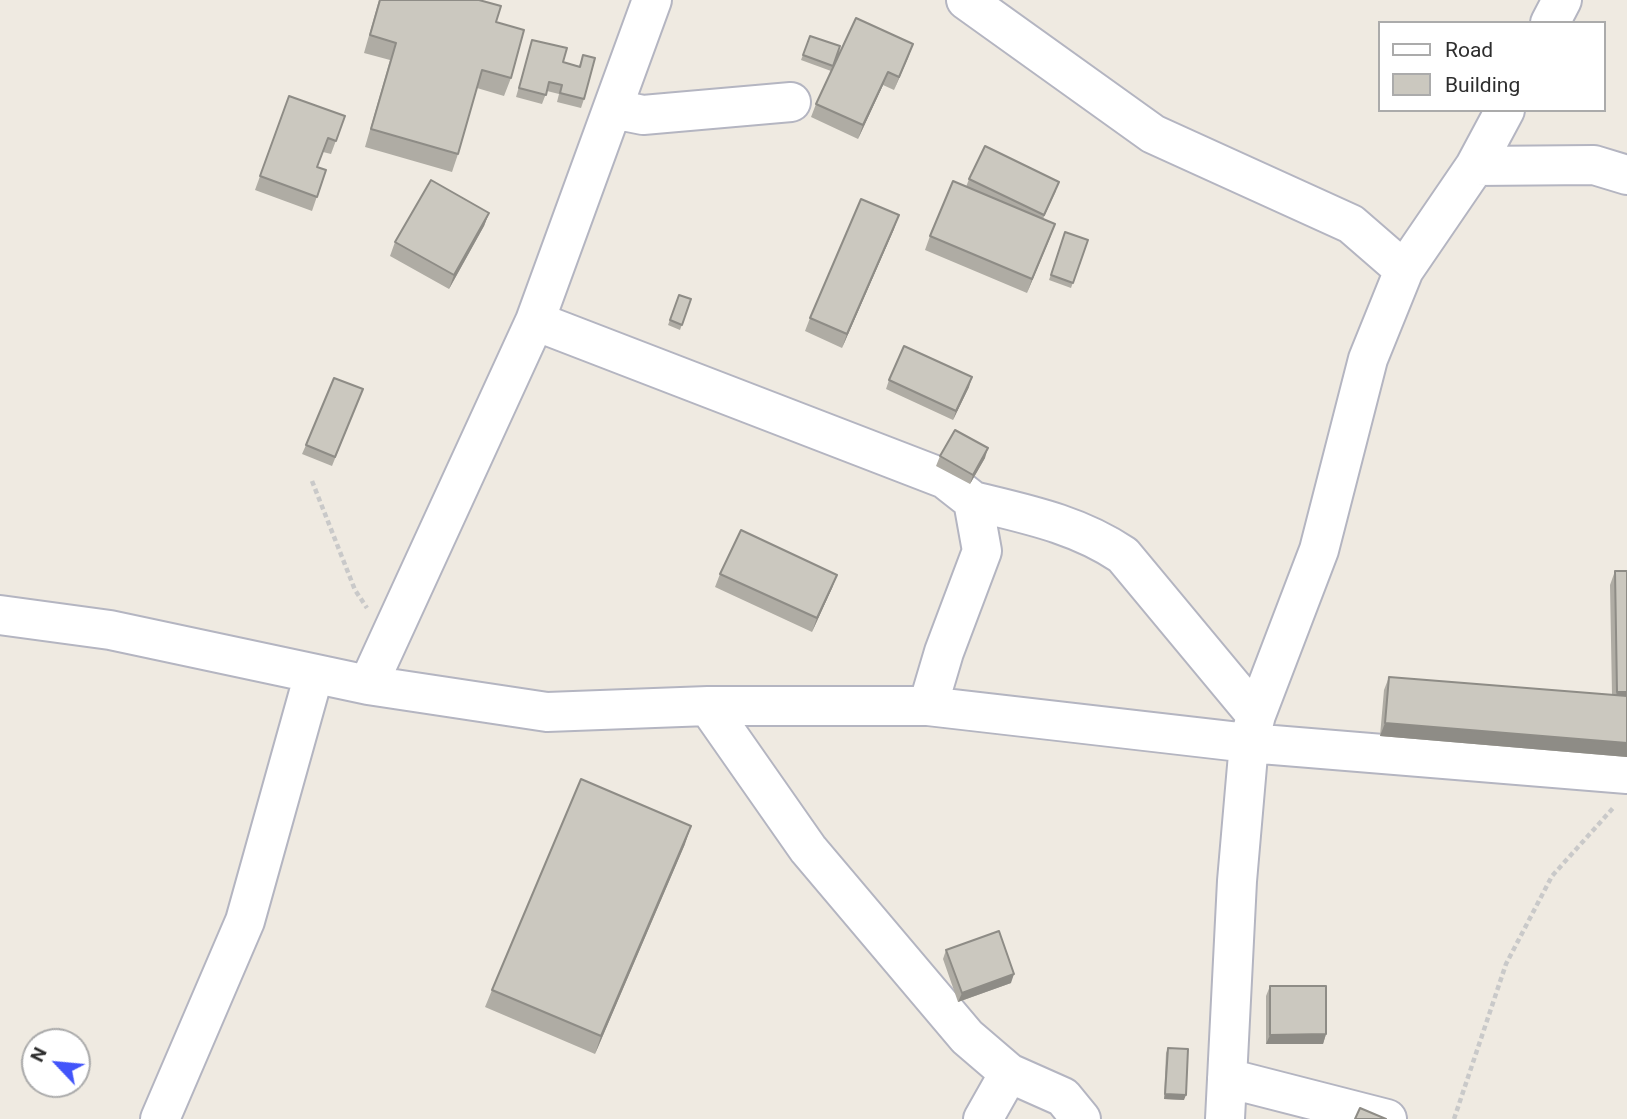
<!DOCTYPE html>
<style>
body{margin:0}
#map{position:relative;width:1627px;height:1119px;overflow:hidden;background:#efeae1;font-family:Roboto,sans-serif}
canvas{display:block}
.legend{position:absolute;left:1378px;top:21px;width:228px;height:91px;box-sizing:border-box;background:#fff;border:2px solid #ababab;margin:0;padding:9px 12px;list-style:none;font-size:21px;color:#2e2e2e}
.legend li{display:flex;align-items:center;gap:14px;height:35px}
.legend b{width:35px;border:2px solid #ababab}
.north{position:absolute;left:21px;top:1028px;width:70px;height:70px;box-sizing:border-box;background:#fff;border:2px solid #ababab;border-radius:50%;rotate:296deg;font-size:19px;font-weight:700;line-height:28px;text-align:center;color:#2e2e2e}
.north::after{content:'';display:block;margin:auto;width:24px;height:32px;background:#4254fa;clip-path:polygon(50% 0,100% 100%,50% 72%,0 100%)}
</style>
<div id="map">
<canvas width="1627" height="1119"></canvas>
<ul class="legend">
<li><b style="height:9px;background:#fff"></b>Road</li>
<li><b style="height:19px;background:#cbc8bf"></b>Building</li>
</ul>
<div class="north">N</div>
</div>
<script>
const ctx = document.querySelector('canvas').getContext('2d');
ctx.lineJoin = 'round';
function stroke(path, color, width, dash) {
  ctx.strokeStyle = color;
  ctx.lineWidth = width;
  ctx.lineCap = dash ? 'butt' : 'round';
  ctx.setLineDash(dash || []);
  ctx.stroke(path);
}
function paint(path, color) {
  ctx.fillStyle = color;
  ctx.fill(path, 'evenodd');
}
const path = new Path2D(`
 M 312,481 L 355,590 L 367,608
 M 1454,1119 L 1506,964 L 1552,876 L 1614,807`);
const minor = new Path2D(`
 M 966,0 L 1153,134 L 1351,224 L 1404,270
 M 1550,23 L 1562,0
 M 613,109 L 643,115 L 791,102
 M 1475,166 L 1594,165 L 1627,175
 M 535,321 L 945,479 L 973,501 L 982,551 L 944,652 L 928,706
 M 973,501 C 1026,514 1077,524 1123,555 L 1256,715
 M 0,615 L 110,630 L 368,685 L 547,712 L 708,706 L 928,706 L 1249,743 L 1627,774
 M 368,685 L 535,321 L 652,0
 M 708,706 L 808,849 L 967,1037 L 1009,1073 L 1063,1097 L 1081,1119
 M 1227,1078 L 1387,1119
 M 160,1119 L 245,921 L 314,674
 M 983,1119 L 1009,1073
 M 1225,1119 L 1237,881 L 1249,743 L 1256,715 L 1319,550 L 1368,359 L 1404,270 L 1475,166 L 1505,110`);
const wall = new Path2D(`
 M 379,0 L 479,0 L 496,22 L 511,78 L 504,96 L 477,88 L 458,154 L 452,172 L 365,147 L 390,60 L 364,53 Z
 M 810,36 L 840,46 L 831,71 L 801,60 Z
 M 532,40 L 563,62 L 579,66 L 583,55 L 584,99 L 581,108 L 557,102 L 559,94 L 547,91 L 542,104 L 516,97 Z
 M 913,44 L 894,90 L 883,85 L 858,139 L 811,117 L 816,104 Z
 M 289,96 L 345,116 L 331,154 L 323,152 L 317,167 L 326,170 L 312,211 L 255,190 Z
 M 969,179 L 1056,191 L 1043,219 L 1055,224 L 1027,293 L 925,250 L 930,236 L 966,187 Z
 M 489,213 L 484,226 L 449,289 L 390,256 L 395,242 Z
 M 894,229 L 842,348 L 805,331 L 810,318 Z
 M 1065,232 L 1088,240 L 1071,288 L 1049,280 Z
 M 679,295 L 691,299 L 680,330 L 668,325 Z
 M 889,380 L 969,387 L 953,420 L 886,389 Z
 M 363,389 L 332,466 L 302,454 L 306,445 Z
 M 940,456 L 985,458 L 970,484 L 936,466 Z
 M 1615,571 L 1627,571 L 1627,757 L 1380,736 L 1384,690 L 1389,677 L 1612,695 L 1610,585 Z
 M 720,574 L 837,575 L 832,588 L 812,632 L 715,587 Z
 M 685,844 L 595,1054 L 485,1007 L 492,990 Z
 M 946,950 L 1011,983 L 958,1002 L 943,959 Z
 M 1270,986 L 1326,1034 L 1323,1044 L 1266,1044 L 1266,996 Z
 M 1168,1048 L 1184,1100 L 1164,1099 L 1166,1053 Z`);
const shadedWall = new Path2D(`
 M 913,44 L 908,58 L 894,90 L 899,77 Z
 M 888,72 L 883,85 L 858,139 L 863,125 Z
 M 489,213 L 484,226 L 449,289 L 454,275 Z
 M 899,215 L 894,229 L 842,348 L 847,334 Z
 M 1055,224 L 1050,238 L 1027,293 L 1032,279 Z
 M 972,377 L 969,387 L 953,420 L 956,411 Z
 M 988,448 L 985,458 L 970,484 L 973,475 Z
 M 837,575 L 832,588 L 812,632 L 817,618 Z
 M 1617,692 L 1627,692 L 1627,705 L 1612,706 Z
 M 1385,723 L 1627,743 L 1627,757 L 1380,736 Z
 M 691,826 L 685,844 L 595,1054 L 601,1036 Z
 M 1014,974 L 1011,983 L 958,1002 L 962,993 Z
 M 1326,1034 L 1323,1044 L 1266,1044 L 1270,1035 Z
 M 1165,1094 L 1186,1095 L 1184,1100 L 1164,1099 Z`);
const building = new Path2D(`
 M 380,0 L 479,0 L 501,6 L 496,22 L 524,30 L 511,78 L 482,70 L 458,154 L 371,129 L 396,43 L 370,35 Z
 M 856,18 L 913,44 L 899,77 L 888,72 L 863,125 L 816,104 Z
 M 810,36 L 840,46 L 833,66 L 803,55 Z
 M 532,40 L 567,48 L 563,62 L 580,67 L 583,55 L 595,58 L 584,99 L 560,93 L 562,85 L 549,82 L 546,95 L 519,88 Z
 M 289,96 L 345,116 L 336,141 L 328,138 L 317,167 L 326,170 L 317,197 L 260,176 Z
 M 985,146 L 1059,182 L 1044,215 L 969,179 Z
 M 431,180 L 489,213 L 454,275 L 395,242 Z
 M 953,181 L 1055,224 L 1032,279 L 930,236 Z
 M 861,199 L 899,215 L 847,334 L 810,318 Z
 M 1065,232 L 1088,240 L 1073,283 L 1051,275 Z
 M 679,295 L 691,299 L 682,325 L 670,320 Z
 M 904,346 L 972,377 L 956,411 L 889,380 Z
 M 334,378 L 363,389 L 335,457 L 306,445 Z
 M 955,430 L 988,448 L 973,475 L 940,456 Z
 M 741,530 L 837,575 L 817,618 L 720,574 Z
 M 1615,571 L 1627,571 L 1627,692 L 1617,692 Z
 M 1389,677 L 1627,696 L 1627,743 L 1385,723 Z
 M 581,779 L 691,826 L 601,1036 L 492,990 Z
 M 999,931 L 1014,974 L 962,993 L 946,950 Z
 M 1270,986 L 1326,986 L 1326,1034 L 1270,1035 Z
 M 1168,1048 L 1188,1049 L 1186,1095 L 1165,1094 Z
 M 1360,1108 L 1386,1119 L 1355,1119 Z`);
stroke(minor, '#b4b5c1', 42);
stroke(path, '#c9c9c9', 4.5, [5, 3.5]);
stroke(minor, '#fff', 38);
paint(wall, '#afaca4');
paint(shadedWall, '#8e8c86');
paint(building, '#cbc8bf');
stroke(building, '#8e8c86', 2);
</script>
